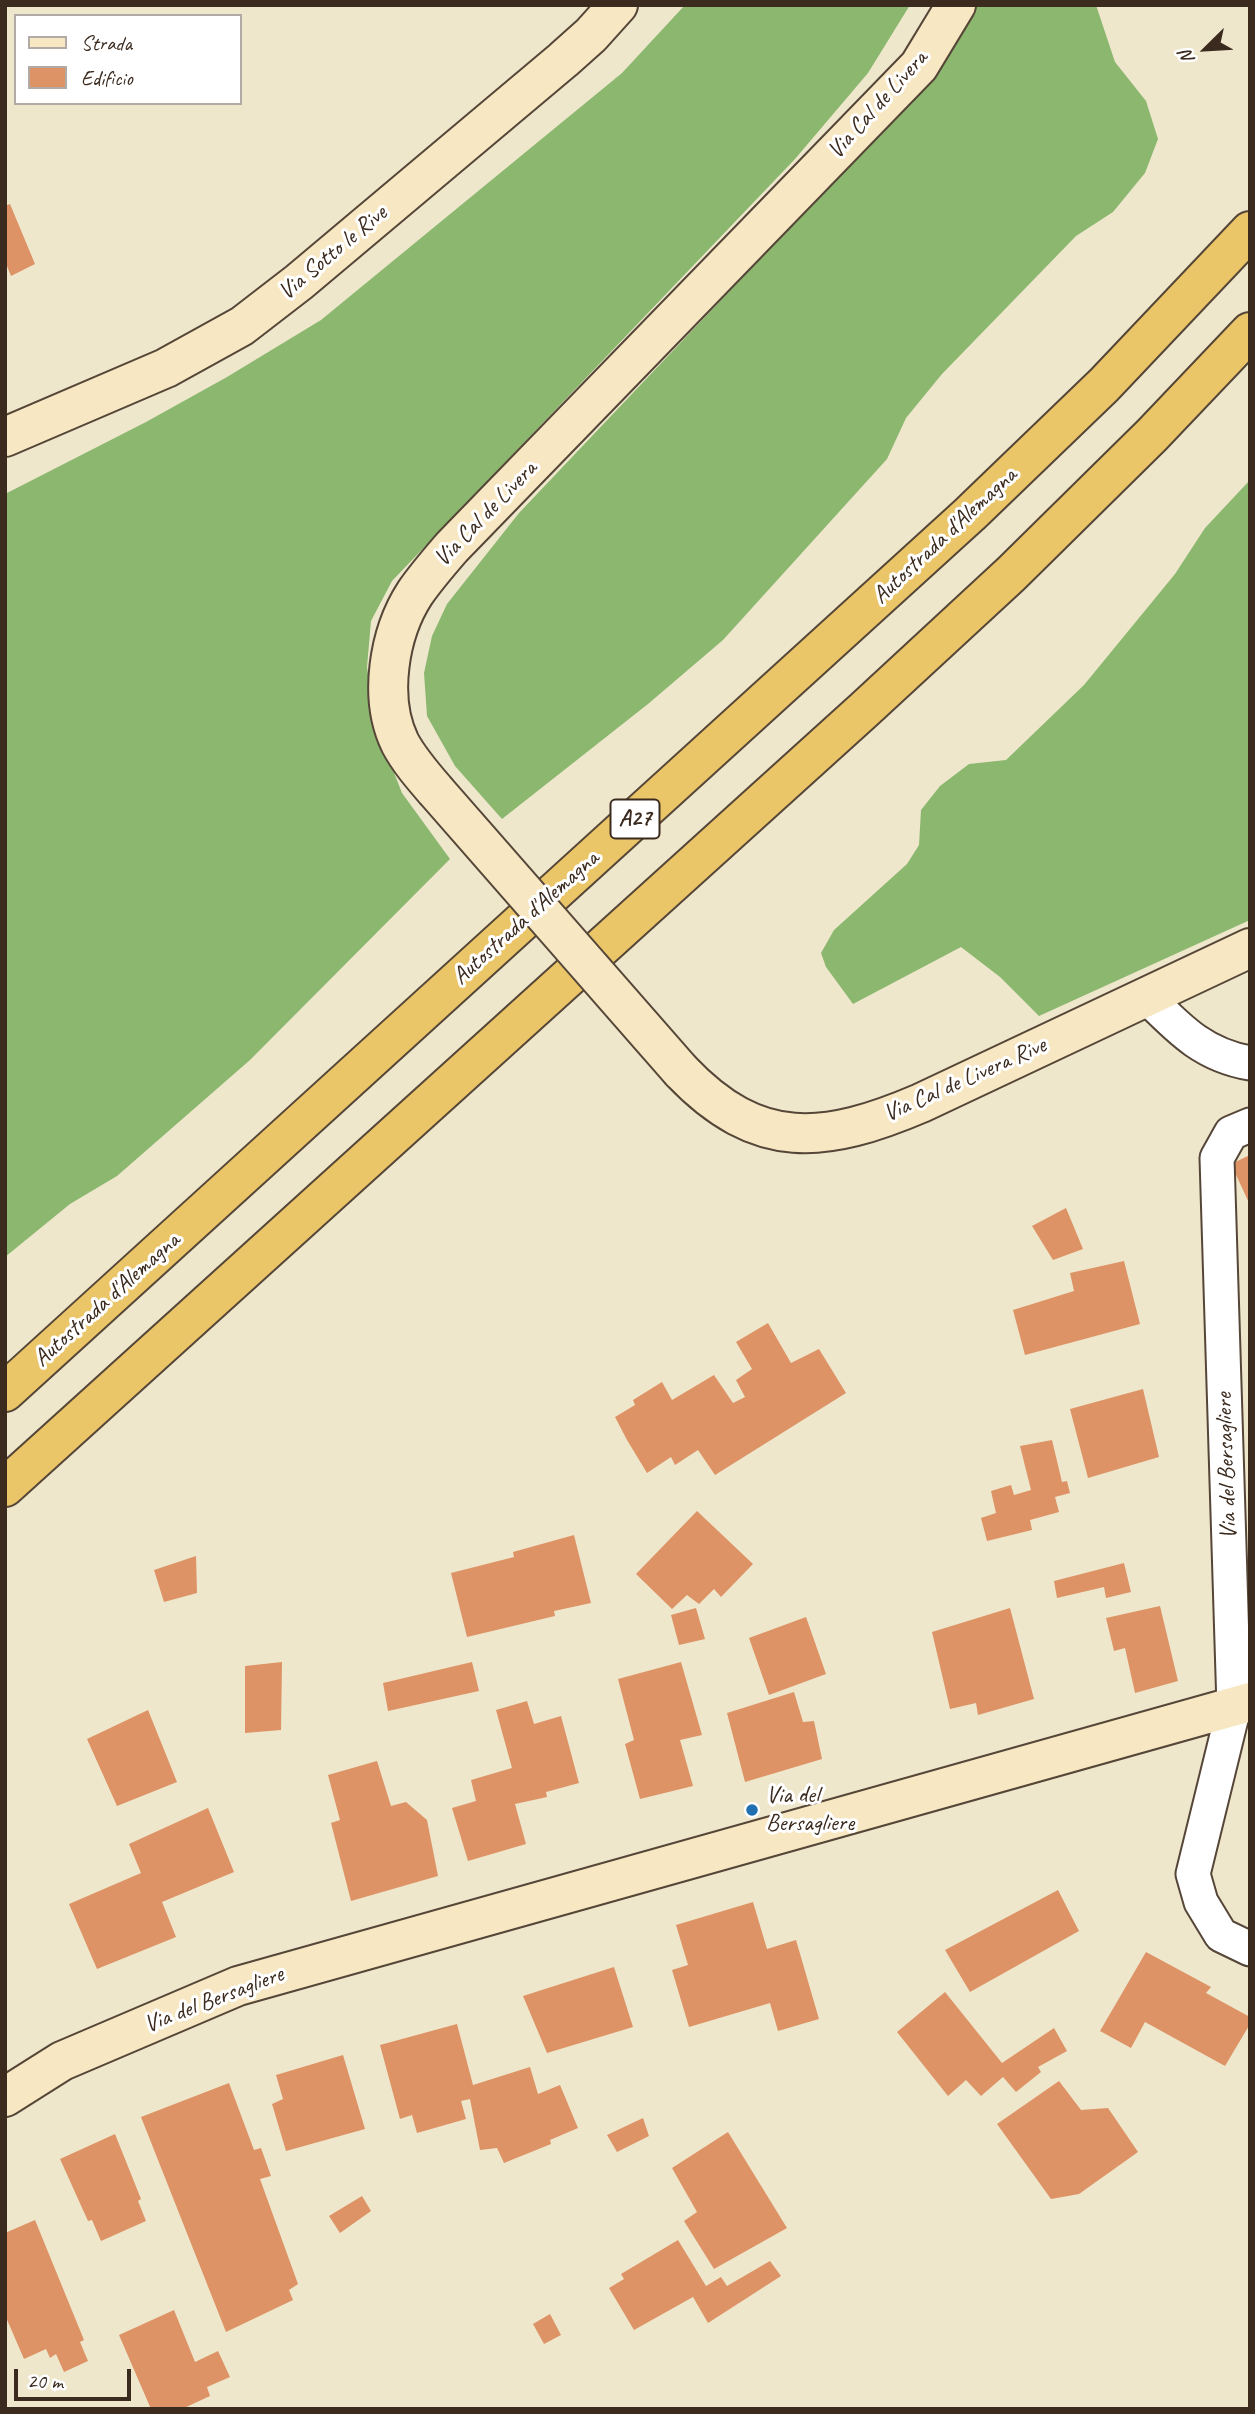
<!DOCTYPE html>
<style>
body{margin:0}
#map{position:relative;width:1255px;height:2414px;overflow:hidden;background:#eee7cc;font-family:Caveat,sans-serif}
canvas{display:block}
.frame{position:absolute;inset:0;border:7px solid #3b2a1e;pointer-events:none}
.legend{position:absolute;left:14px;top:14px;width:228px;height:91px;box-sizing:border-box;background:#fff;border:2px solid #b1aaa5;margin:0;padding:9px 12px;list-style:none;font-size:21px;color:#3b2a1e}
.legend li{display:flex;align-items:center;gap:14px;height:35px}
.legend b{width:35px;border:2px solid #b1aaa5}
.north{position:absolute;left:1171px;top:14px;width:70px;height:70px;-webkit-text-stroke:5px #fff;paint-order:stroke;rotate:246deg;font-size:19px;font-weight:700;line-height:28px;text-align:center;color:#3b2a1e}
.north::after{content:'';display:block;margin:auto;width:24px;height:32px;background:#3b2a1e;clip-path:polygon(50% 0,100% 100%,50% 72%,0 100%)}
.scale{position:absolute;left:14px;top:2369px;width:117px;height:32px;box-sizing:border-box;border:4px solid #3b2a1e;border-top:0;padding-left:9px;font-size:21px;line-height:24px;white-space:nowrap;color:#3b2a1e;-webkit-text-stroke:5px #fff;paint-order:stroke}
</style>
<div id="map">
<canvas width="1255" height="2414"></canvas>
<div class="frame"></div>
<ul class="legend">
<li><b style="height:9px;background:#f7e8c3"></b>Strada</li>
<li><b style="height:19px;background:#dd9365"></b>Edificio</li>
</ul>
<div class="north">N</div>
<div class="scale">20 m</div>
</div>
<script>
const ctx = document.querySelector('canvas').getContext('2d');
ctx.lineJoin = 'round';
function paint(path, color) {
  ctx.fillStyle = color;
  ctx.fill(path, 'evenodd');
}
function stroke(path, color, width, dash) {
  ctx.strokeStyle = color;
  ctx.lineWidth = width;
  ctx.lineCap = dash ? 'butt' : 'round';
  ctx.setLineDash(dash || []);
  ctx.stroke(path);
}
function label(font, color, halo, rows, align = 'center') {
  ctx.font = font + ' Caveat,sans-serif';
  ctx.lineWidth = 6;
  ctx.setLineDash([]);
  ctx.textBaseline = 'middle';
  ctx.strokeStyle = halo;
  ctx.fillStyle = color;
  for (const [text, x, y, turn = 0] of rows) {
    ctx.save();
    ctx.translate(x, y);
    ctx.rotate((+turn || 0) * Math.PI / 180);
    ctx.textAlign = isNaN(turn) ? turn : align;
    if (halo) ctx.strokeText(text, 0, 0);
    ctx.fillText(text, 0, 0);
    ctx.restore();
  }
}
const forest = new Path2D(`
 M 685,5 L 910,5 L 868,73 L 795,159 L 392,581 L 371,621 L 367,667 L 376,727 L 402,793 L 450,859 L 250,1060 L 117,1176 L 70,1204 L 5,1257 L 5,494 L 146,422 L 227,377 L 321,320 L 622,73 Z
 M 959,5 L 1096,5 L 1115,62 L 1146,101 L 1158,139 L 1145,173 L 1113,212 L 1076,236 L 942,374 L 906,418 L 887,459 L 723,640 L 648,704 L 502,819 L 455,766 L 427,716 L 424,673 L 432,636 L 447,604 L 519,513 L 758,261 L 901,99 Z
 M 1250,480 L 1250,920 L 1039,1016 L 1000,977 L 961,947 L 853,1004 L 826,967 L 821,953 L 834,930 L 907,864 L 919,845 L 921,810 L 940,786 L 969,764 L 1006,760 L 1084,685 L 1175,574 L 1205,528 Z`);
const building = new Path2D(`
 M 10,204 L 35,264 L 11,276 L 5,261 L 5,206 Z
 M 1250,1155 L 1250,1205 L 1231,1164 Z
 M 1066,1208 L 1083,1249 L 1053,1260 L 1032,1226 Z
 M 1124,1261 L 1140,1324 L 1025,1355 L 1013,1310 L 1074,1291 L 1070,1273 Z
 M 768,1323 L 791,1363 L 819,1349 L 846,1393 L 715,1475 L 698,1450 L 675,1465 L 671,1457 L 647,1473 L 627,1440 L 615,1417 L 635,1405 L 633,1400 L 662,1382 L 672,1400 L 714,1375 L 733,1403 L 745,1397 L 736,1380 L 752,1369 L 736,1342 Z
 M 1143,1389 L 1159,1457 L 1088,1478 L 1070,1409 Z
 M 1052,1440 L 1062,1482 L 1067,1481 L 1070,1493 L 1055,1497 L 1059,1512 L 1030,1520 L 1032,1530 L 987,1541 L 981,1518 L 996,1513 L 991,1491 L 1011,1485 L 1014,1495 L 1031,1490 L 1020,1446 Z
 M 697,1511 L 753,1564 L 721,1597 L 714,1589 L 699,1604 L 687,1595 L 672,1609 L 636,1574 Z
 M 574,1535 L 591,1603 L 554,1611 L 555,1616 L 467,1637 L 451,1573 L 514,1557 L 513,1552 Z
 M 196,1556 L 197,1593 L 164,1602 L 154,1570 Z
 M 1124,1563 L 1131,1592 L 1106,1598 L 1104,1587 L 1057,1598 L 1054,1581 Z
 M 1160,1606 L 1178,1681 L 1135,1693 L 1125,1648 L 1114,1651 L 1106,1618 Z
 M 696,1608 L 705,1639 L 679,1645 L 671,1615 Z
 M 1010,1608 L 1034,1699 L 978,1715 L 976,1703 L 950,1709 L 932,1632 Z
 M 806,1617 L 826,1674 L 769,1695 L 749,1638 Z
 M 282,1662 L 281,1730 L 245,1733 L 245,1666 Z
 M 472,1662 L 479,1691 L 388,1711 L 383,1683 Z
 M 681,1662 L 702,1735 L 680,1740 L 693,1786 L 640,1799 L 625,1744 L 634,1740 L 618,1679 Z
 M 794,1692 L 803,1722 L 814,1721 L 822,1759 L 745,1782 L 727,1713 Z
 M 527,1701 L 534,1724 L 561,1716 L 579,1783 L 546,1792 L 547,1797 L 515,1804 L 526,1844 L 468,1861 L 452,1808 L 476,1801 L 471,1780 L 512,1768 L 496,1710 Z
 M 148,1710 L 177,1782 L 117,1806 L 87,1739 Z
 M 377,1761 L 391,1806 L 406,1802 L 427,1820 L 438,1876 L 351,1901 L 331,1823 L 340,1820 L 328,1775 Z
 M 208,1808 L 234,1872 L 162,1902 L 176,1937 L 97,1969 L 69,1904 L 141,1873 L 129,1844 Z
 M 1058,1890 L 1079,1931 L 970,1992 L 945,1950 Z
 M 753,1902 L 767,1949 L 796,1940 L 819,2019 L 778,2031 L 770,2003 L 689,2027 L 672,1970 L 688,1965 L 676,1925 Z
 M 1146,1952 L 1211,1987 L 1206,1993 L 1250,2017 L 1250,2024 L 1225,2066 L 1145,2022 L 1131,2048 L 1100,2031 Z
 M 614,1967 L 633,2027 L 547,2053 L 523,1996 Z
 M 945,1992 L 1002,2063 L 1054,2028 L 1067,2051 L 1038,2067 L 1041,2072 L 1016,2092 L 1003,2077 L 981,2096 L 966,2080 L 948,2096 L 897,2032 Z
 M 457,2024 L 473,2085 L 530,2067 L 538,2094 L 560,2085 L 578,2128 L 550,2140 L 551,2144 L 504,2163 L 497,2148 L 480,2150 L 470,2099 L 461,2101 L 466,2119 L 417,2133 L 412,2115 L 400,2119 L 380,2045 Z
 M 343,2055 L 365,2129 L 286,2151 L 272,2104 L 283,2099 L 276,2075 Z
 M 1059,2081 L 1081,2110 L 1108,2108 L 1138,2152 L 1079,2194 L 1051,2199 L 997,2124 Z
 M 229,2083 L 254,2150 L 261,2148 L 271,2176 L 260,2179 L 298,2284 L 289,2290 L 293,2300 L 226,2332 L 141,2117 Z
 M 643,2118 L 649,2136 L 617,2152 L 607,2135 Z
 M 728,2132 L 787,2228 L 714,2269 L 684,2221 L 697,2212 L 672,2168 Z
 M 115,2134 L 141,2199 L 138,2201 L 146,2221 L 101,2241 L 92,2220 L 88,2221 L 60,2159 Z
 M 362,2196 L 371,2211 L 340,2233 L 329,2216 Z
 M 35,2220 L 84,2340 L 80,2342 L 88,2361 L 64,2372 L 56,2354 L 50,2358 L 46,2349 L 24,2359 L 5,2315 L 5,2233 Z
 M 678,2240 L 706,2286 L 721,2277 L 727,2286 L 770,2261 L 781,2276 L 708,2323 L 693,2297 L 634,2330 L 609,2288 L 624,2279 L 621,2274 Z
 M 174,2310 L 195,2362 L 218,2351 L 230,2377 L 207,2387 L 210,2396 L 182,2409 L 151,2409 L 119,2335 Z
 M 550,2314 L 561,2335 L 544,2344 L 533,2324 Z`);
const street = new Path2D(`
 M 1147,997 C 1179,1029 1203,1055 1250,1063
 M 1250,1125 L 1231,1133 L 1217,1158 L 1234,1707 L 1193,1874 L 1201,1902 L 1221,1935 L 1250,1949`);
const secondary = new Path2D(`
 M 5,437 L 166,368 L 242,326 L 299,282 L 563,60 L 591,35 L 618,5
 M 435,790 C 422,775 409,760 400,743 C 378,698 389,633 415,593 C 426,577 439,562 452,547 L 919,66 L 956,5
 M 681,1071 C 758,1152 825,1144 921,1103 L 1250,948
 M 5,2097 L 62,2061 L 238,1986 L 1250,1702`);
const highway = new Path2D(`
 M 5,1392 L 970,514 L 1104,385 L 1250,231
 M 5,1487 L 865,709 L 1011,574 L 1152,435 L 1250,332`);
const secondaryBridge = new Path2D(`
 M 435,790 L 681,1071`);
const markers = [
 [752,1810,7,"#1f6fb2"]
];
const shields = [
 [635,819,49]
];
const shieldNames = [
 ["A27",635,819]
];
const streetNames = [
 ["Via Cal de Livera",878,105,-48],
 ["Via Sotto le Rive",333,253,-40],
 ["Via Cal de Livera",486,514,-46],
 ["Autostrada d'Alemagna",945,536,-43],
 ["Autostrada d'Alemagna",526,918,-42],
 ["Via Cal de Livera Rive",965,1080,-24],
 ["Autostrada d'Alemagna",107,1300,-42],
 ["Via del Bersagliere",1227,1466,-92],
 ["Via del Bersagliere",214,2000,-21]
];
const poiNames = [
 ["Via del",766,1796],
 ["Bersagliere",766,1824]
];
paint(forest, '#8bb76f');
paint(building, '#dd9365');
stroke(street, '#564638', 37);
stroke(secondary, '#564638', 42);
stroke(highway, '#564638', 42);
stroke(street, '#fff', 33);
stroke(secondary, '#f7e8c3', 38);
stroke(highway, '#ebc669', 38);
stroke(secondaryBridge, '#564638', 42, []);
stroke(secondaryBridge, '#f7e8c3', 38);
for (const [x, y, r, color] of markers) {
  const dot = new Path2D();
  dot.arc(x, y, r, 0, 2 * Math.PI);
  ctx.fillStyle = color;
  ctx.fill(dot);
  stroke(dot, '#fff', 2.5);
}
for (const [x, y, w] of shields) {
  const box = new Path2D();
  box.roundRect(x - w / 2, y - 19.5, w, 39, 5);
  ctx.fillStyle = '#fff';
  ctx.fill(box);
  stroke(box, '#3b2a1e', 2);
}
label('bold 23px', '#3b2a1e', null, shieldNames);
label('24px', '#3b2a1e', '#fff', streetNames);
label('24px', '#3b2a1e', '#fff', poiNames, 'left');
</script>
